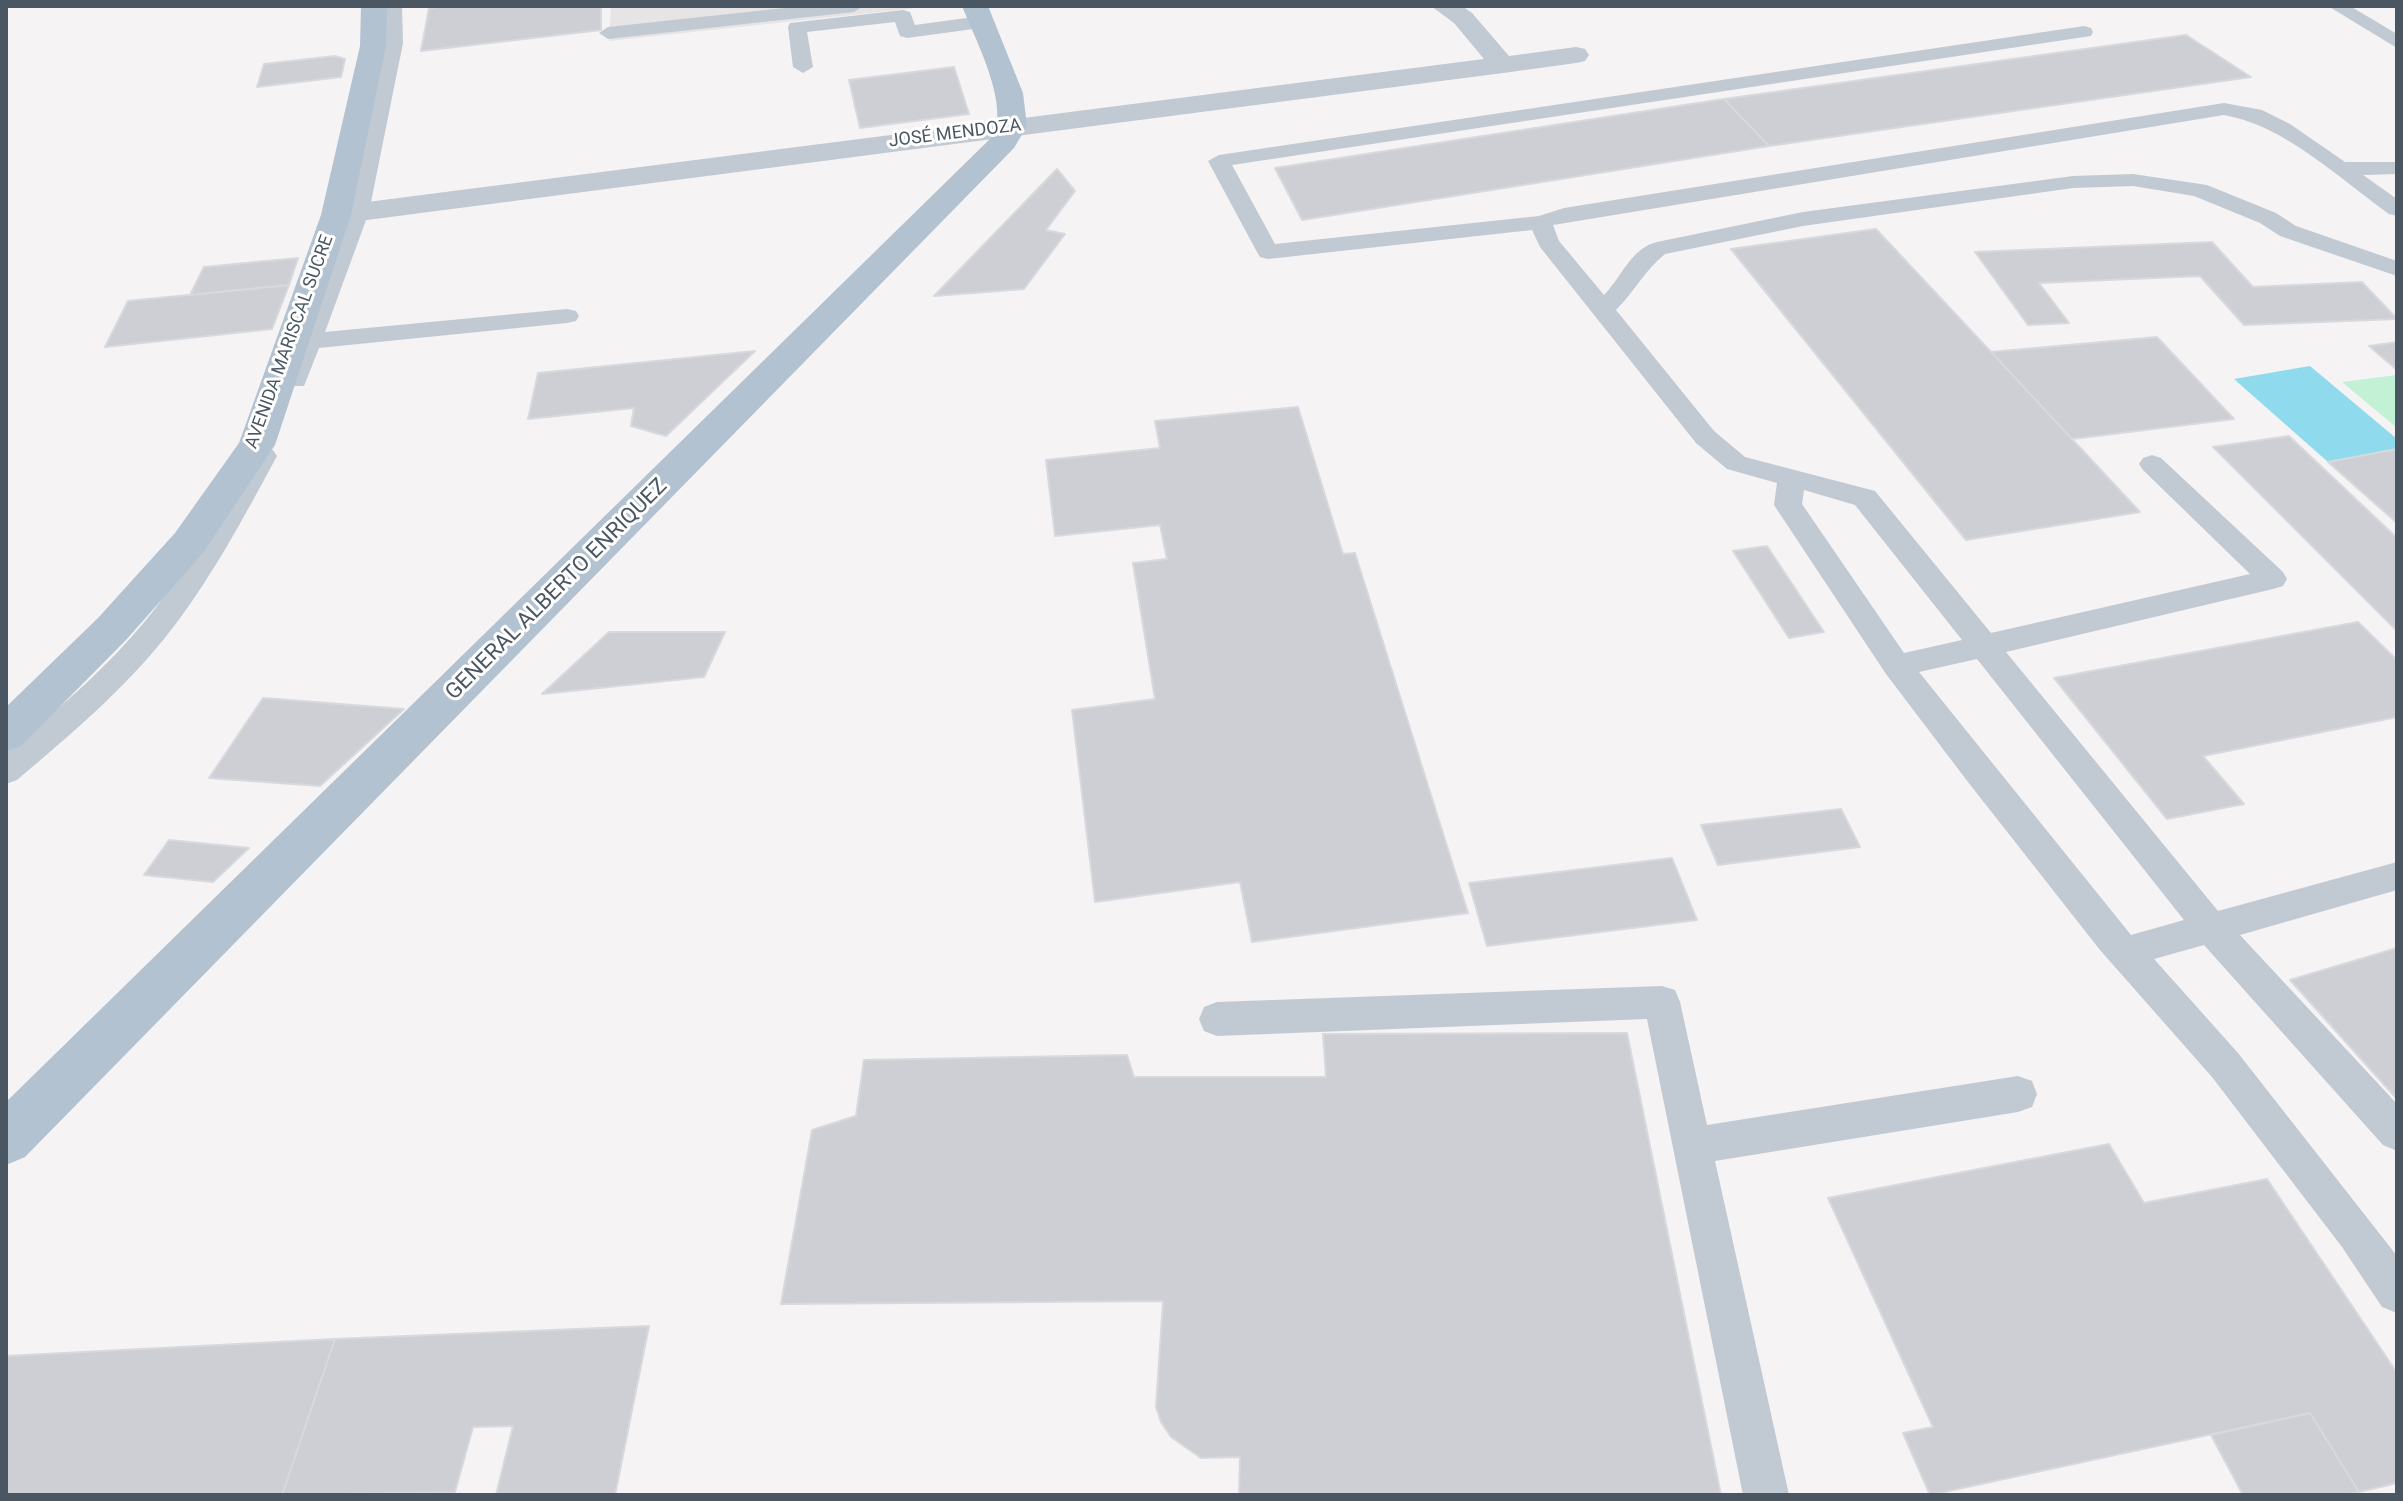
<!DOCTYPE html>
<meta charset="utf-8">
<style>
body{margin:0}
#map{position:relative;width:2403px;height:1501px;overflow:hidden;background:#f5f3f3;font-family:Roboto,sans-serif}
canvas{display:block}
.frame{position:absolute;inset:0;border:8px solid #4a5661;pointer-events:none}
</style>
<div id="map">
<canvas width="2403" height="1501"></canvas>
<div class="frame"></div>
</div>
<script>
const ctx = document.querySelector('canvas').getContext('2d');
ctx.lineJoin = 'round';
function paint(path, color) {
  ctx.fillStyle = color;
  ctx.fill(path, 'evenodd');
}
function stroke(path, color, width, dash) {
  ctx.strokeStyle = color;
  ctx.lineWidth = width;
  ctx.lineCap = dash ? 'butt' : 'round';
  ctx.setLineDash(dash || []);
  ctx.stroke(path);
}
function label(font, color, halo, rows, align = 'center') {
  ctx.font = font + ' Roboto,sans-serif';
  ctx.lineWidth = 6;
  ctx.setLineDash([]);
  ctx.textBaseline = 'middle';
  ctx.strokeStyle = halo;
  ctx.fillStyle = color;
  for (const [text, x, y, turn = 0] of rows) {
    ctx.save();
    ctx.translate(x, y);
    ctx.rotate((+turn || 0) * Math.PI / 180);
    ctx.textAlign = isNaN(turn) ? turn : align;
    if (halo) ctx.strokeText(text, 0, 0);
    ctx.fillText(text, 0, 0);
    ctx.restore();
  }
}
const education = new Path2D(`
 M 611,6 L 935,6 L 609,41 Z`);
const green = new Path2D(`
 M 2397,375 L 2397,428 L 2342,382 Z`);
const water = new Path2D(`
 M 2310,366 L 2397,439 L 2397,449 L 2328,462 L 2234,379 Z`);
const building = new Path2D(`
 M 450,6 L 601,6 L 601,30 L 421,51 L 429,8 Z
 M 2186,35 L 2251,77 L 1769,146 L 1724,99 Z
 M 335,56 L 345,59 L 341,77 L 257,87 L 264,64 Z
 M 954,67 L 969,114 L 860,128 L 849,80 Z
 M 1724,99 L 1769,146 L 1302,220 L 1275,168 Z
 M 1057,169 L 1075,191 L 1046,230 L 1065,234 L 1024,289 L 934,296 Z
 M 1876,229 L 1991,352 L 2140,512 L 1966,540 L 1731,249 Z
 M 2212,242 L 2253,287 L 2362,282 L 2397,319 L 2244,325 L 2200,276 L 2039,283 L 2069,323 L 2028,325 L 1975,252 Z
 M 298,258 L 289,285 L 190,295 L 204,267 Z
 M 289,285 L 272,329 L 105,347 L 128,301 Z
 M 2157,337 L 2234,419 L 2072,439 L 1991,352 Z
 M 2397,342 L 2397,370 L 2369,346 Z
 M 755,351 L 666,436 L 631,426 L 634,408 L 528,419 L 538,373 Z
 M 1298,407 L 1343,554 L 1355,553 L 1468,913 L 1252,942 L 1240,882 L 1095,902 L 1072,710 L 1155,699 L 1133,563 L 1167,559 L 1160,525 L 1055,536 L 1046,460 L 1160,448 L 1155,421 Z
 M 2289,436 L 2397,538 L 2397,631 L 2213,447 Z
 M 2397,449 L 2397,523 L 2328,462 Z
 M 1767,546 L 1824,632 L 1789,638 L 1733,551 Z
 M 2358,622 L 2397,660 L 2397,717 L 2203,756 L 2244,804 L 2167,819 L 2054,678 Z
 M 609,632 L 725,632 L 704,677 L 542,694 Z
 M 263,698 L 404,709 L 320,786 L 209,778 Z
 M 1841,809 L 1860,847 L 1718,865 L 1701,825 Z
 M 169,840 L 249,848 L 213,882 L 144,875 Z
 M 1672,858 L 1697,920 L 1487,946 L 1469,883 Z
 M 2397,948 L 2397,1099 L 2290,980 Z
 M 1627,1033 L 1721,1495 L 1239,1495 L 1240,1457 L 1201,1458 L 1171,1437 L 1161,1422 L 1156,1407 L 1163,1301 L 781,1304 L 812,1130 L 856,1116 L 864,1060 L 1127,1055 L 1134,1077 L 1326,1077 L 1323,1034 Z
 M 2109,1144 L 2144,1203 L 2267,1179 L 2397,1373 L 2397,1483 L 2359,1492 L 2310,1413 L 1930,1495 L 1903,1433 L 1933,1427 L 1828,1198 Z
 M 649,1326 L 615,1495 L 496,1495 L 513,1426 L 473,1427 L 455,1492 L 282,1495 L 335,1339 Z
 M 335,1339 L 282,1495 L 6,1495 L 6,1356 Z
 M 2310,1413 L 2359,1492 L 2343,1495 L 2243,1495 L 2211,1435 Z`);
const service = new Path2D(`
 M 384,6 L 402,6 L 403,43 L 369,212 L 325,332 L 567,309 L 576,311 L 579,316 L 576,321 L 567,323 L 319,348 L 304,386 L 286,386 L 282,380 L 294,350 L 283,348 L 280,343 L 283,338 L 300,335 L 347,212 L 383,43 Z
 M 803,6 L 863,6 L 854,12 L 608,39 L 599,33 L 608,27 Z
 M 2328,6 L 2350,6 L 2397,34 L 2397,48 Z
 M 903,10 L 910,12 L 915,25 L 981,16 L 990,22 L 981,28 L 907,38 L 900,36 L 895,22 L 807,32 L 813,67 L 803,73 L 793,67 L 788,27 L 790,23 Z
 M 2084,26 L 2091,28 L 2093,32 L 2091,36 L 1232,165 L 1275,244 L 1539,216 L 1564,208 L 2224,103 L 2262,110 L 2290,124 L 2345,162 L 2397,162 L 2397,174 L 2363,175 L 2397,199 L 2397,216 L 2389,214 C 2340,179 2284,125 2224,115 L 1553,225 L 1559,241 L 1604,295 C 1621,278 1631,248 1657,242 L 1803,212 L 2073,176 L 2133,174 L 2207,185 L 2276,213 L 2296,226 L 2397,261 L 2397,276 L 2280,236 L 2260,223 L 2194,196 L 2133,186 L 2073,188 L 1803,226 L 1665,254 C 1645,270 1634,292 1616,310 L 1714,431 L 1745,457 L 1875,491 L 1991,633 L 2250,574 L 2143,470 L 2139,464 L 2143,458 L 2152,455 L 2161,458 L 2283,572 L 2287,579 L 2283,586 L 2273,589 L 2006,652 L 2218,911 L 2397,862 L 2397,890 L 2240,935 L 2397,1104 L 2397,1151 L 2383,1145 L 2204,945 L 2154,959 L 2238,1053 L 2397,1256 L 2397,1313 L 2382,1307 L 2342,1247 L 2212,1077 L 2100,950 L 1968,782 L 1886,674 L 1774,505 L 1777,483 L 1727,469 L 1696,443 L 1540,247 L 1532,230 L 1268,259 L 1260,257 L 1257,252 L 1208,161 L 1219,155 ZM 1804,490 L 1855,505 L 1962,640 L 1904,653 L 1802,504 ZM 1977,659 L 2184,920 L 2131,935 L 1919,672 Z
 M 264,447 L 273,450 L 277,456 C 243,519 209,583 164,639 C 121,692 69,736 17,780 L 6,784 L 6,752 C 61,707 117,660 160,602 C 196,554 223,500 255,450 Z
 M 1662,986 L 1675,990 L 1680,1002 L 1707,1125 L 2018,1076 L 2032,1081 L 2037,1094 L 2032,1107 L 2018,1112 L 1715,1161 L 1789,1495 L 1743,1495 L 1647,1019 L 1217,1036 L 1204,1031 L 1199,1019 L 1204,1007 L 1217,1002 Z`);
const minor = new Path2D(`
 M 1431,6 L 1462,6 L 1472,13 L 1509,56 L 1576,47 L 1585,49 L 1589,55 L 1585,61 L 1576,63 L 1503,73 L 336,224 L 325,221 L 321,215 L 325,209 L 336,206 L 1484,59 L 1454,23 Z`);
const primary = new Path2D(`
 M 361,6 L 387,6 L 386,46 L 351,215 L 275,445 L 203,553 L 126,640 L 21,746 L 6,751 L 6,707 L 98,618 L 175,533 L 239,443 L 321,215 L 360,46 Z
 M 962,6 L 988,6 L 1023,93 L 1027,126 L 1014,148 L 25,1157 L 6,1165 L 6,1102 L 992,137 C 1011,106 975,39 962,6 Z`);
const farStreetnames = [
 ["JOSÉ MENDOZA",955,134,-7],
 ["AVENIDA MARISCAL SUCRE",290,342,-70]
];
const streetNames = [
 ["GENERAL ALBERTO ENRIQUEZ",557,590,-45]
];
paint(education, '#e6e4e5');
paint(green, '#c3f1d5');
paint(water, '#90daee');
paint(building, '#cdcfd5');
stroke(building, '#d7d9de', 2);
paint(service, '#c1cad2');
paint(minor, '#c1cad2');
paint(primary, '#b3c2d1');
label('18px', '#4a5661', '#fff', farStreetnames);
label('22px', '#4a5661', '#fff', streetNames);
</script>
